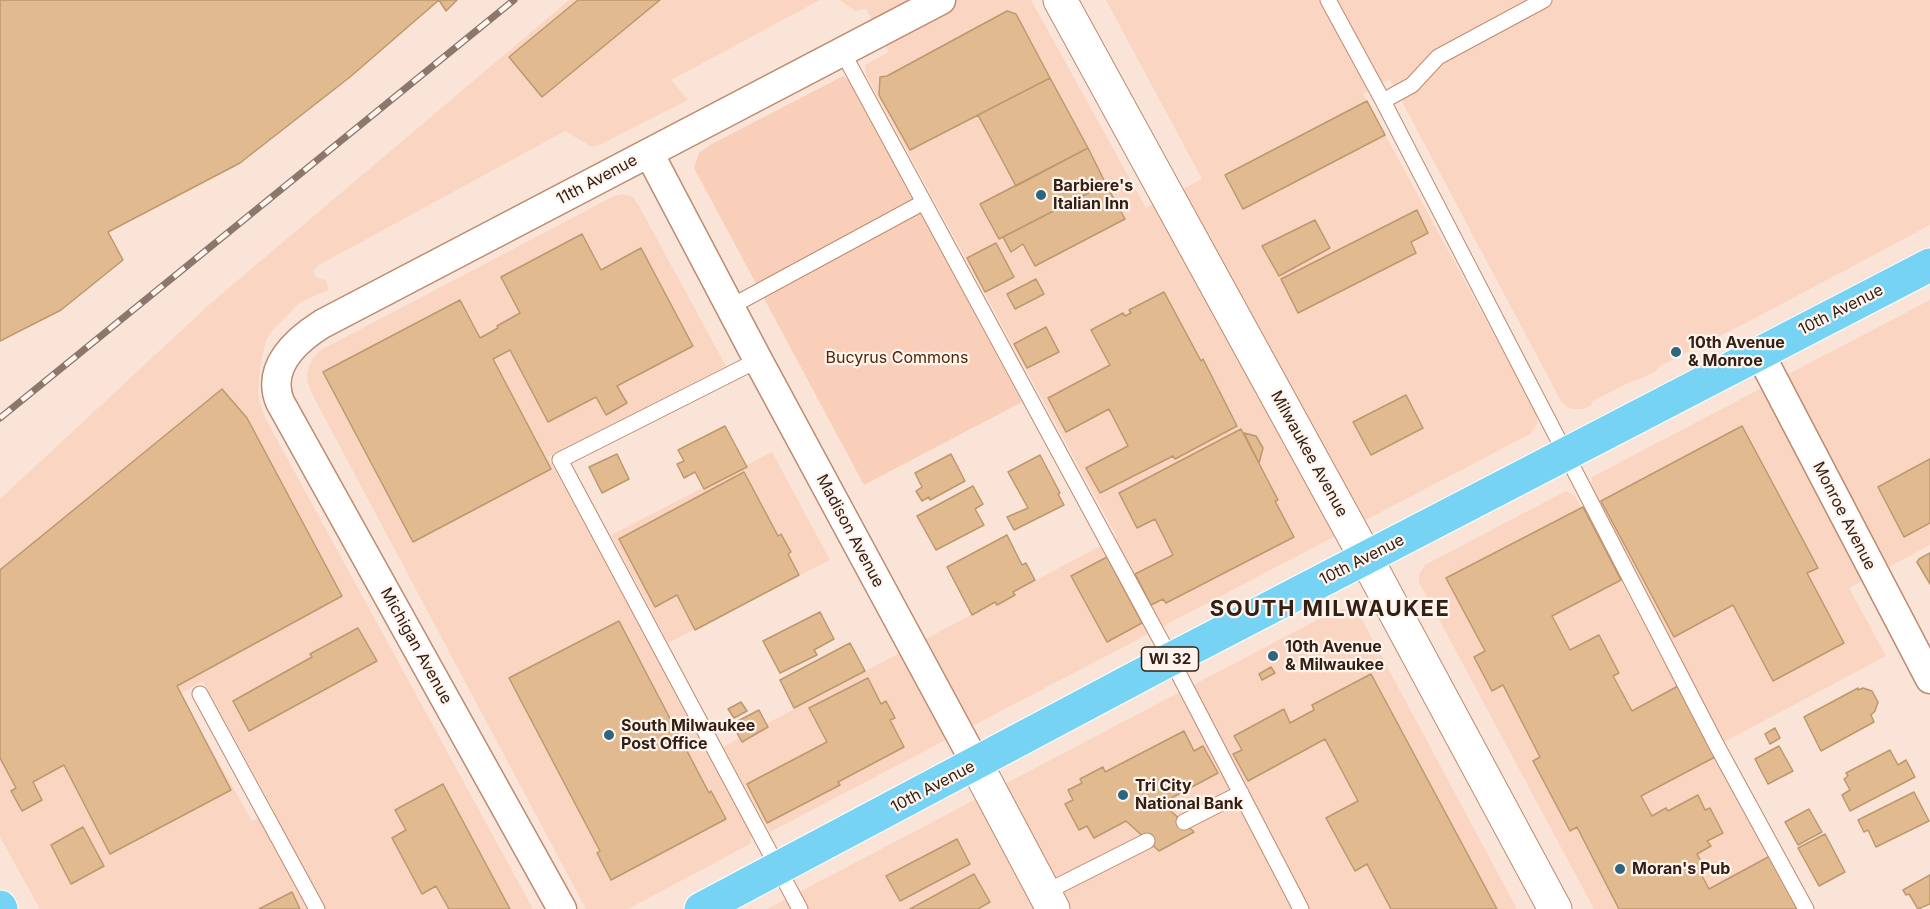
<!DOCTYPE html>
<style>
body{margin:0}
canvas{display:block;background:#fae4d8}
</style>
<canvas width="1930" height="909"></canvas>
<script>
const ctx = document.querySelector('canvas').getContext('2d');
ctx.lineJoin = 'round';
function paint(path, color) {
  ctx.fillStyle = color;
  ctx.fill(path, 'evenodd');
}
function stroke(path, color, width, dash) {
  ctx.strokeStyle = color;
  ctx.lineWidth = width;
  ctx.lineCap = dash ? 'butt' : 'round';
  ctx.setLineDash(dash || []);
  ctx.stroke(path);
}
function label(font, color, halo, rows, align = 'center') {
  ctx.font = font + ' Inter,sans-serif';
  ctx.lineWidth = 4.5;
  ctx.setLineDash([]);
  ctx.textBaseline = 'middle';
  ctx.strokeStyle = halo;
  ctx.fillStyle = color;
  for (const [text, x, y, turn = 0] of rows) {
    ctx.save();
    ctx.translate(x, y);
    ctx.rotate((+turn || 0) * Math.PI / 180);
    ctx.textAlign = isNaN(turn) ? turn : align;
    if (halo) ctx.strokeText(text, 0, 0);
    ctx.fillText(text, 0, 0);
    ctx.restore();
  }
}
const built = new Path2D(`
 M 569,0 L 820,0 L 671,80 L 688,100 L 601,144 L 592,147 L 565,131 L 319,265 L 313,271 L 316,277 L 327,281 L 328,290 L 299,303 L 272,331 L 266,340 L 260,367 L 258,394 L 263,414 L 533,909 L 40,909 L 0,837 L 0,499 L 211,303 ZM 203,681 L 273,809 L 252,821 L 180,694 Z
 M 839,0 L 1031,0 L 1146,208 L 1202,179 L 1106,0 L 1930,0 L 1930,225 L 1744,324 L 1660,366 L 1654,372 L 1638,380 L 1632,381 L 1591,402 L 1592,405 L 1583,409 L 1574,409 L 1567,407 L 1561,401 L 1390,79 L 1363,94 L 1537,414 L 1537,424 L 1530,434 L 770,832 L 723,747 L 1117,537 L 866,75 L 865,65 L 889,52 L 866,9 L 856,11 Z
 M 623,194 L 633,197 L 639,206 L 726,366 L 548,457 L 752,834 L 750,844 L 628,909 L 586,909 L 312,394 L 308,383 L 307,372 L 313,358 L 321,350 L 616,195 Z
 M 1930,300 L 1930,545 L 1849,588 L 1886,656 L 1724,742 L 1591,489 L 1592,477 Z
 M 772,452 L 830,560 L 668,643 L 611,535 Z
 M 1566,491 L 1575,496 L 1797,909 L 1594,909 L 1419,582 L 1419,574 L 1425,565 Z
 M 1342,609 L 1348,609 L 1360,616 L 1517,909 L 767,909 L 1317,620 Z`);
const green = new Path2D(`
 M 843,76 L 850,82 L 1022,402 L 864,485 L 694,168 L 699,153 L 710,145 Z`);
const building = new Path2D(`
 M 0,0 L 457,0 L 446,11 L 439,0 L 350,77 L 240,163 L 108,232 L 123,260 L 61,310 L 0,341 Z
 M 578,0 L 660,0 L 542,97 L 509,57 Z
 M 1007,11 L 1016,14 L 1050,78 L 910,150 L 879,95 L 880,77 L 887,76 Z
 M 1050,78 L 1088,148 L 1016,186 L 978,115 Z
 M 1367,101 L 1385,135 L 1243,209 L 1225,175 Z
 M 1088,148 L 1106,184 L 999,239 L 980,204 Z
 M 1106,184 L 1125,219 L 1035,266 L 1023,244 L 1011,252 L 1003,237 Z
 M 1417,210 L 1428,233 L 1411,242 L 1416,253 L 1298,313 L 1281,279 Z
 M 1315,220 L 1330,248 L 1279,276 L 1262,246 Z
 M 582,234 L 601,270 L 641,248 L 693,346 L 617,386 L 627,403 L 606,415 L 596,397 L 548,422 L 510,350 L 493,359 L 551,469 L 413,542 L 323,372 L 460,300 L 480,338 L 498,328 L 497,326 L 520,313 L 501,277 Z
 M 996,243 L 1014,277 L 985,292 L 967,258 Z
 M 1036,279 L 1044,294 L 1015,309 L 1007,294 Z
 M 1164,292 L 1201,361 L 1203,359 L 1237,426 L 1175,459 L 1173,456 L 1100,493 L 1086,468 L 1128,446 L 1109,409 L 1066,432 L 1048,398 L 1110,365 L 1091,330 L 1123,313 L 1125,316 L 1131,313 L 1129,310 Z
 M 1046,327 L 1059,352 L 1027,368 L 1014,344 Z
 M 222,389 L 247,418 L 342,596 L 177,686 L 231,790 L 110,854 L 64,765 L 33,782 L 42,800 L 22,811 L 11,791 L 16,788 L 0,758 L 0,570 Z
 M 1406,395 L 1423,428 L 1371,455 L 1353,422 Z
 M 725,426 L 747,467 L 704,489 L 695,472 L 684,478 L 677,464 L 684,461 L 678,450 Z
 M 1742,426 L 1818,568 L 1807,573 L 1844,643 L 1773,681 L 1733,605 L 1674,637 L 1601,501 Z
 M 1241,429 L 1278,500 L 1275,501 L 1294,537 L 1166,603 L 1163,599 L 1151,605 L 1135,574 L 1173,555 L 1155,519 L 1137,528 L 1119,493 Z
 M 1244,433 L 1256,436 L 1263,448 L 1259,463 Z
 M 617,454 L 629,479 L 602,493 L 589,467 Z
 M 951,454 L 965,481 L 930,500 L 929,497 L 922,501 L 916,491 L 922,487 L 915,473 Z
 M 1040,455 L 1060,493 L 1058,494 L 1064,505 L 1014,530 L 1007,517 L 1028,508 L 1008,472 Z
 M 1930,459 L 1930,523 L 1904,537 L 1878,487 Z
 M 744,472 L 778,536 L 781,534 L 791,552 L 788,554 L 799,575 L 695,630 L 677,595 L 655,607 L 619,539 Z
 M 973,486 L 983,504 L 975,509 L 984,525 L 936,550 L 917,516 Z
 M 1583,507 L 1621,580 L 1552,616 L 1570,650 L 1599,635 L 1619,673 L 1613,676 L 1632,711 L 1678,686 L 1715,757 L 1641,796 L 1652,816 L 1666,808 L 1668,811 L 1698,795 L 1705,810 L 1710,808 L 1723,833 L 1707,841 L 1711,846 L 1697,854 L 1705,869 L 1700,872 L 1709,889 L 1770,856 L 1799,909 L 1619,909 L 1577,827 L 1570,831 L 1533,761 L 1540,757 L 1503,685 L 1492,691 L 1474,657 L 1485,651 L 1446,578 Z
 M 1007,535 L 1022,565 L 1026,563 L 1035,580 L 1013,592 L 1015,595 L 997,605 L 995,602 L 972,615 L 947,567 Z
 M 1930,553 L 1930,584 L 1917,562 L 1919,559 Z
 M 1107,557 L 1142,623 L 1107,642 L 1071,576 Z
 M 820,612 L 834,639 L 814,650 L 817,655 L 780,673 L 763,641 Z
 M 619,621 L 709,793 L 711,791 L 726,819 L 611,880 L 597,853 L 600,851 L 509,678 Z
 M 358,628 L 377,661 L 249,731 L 233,701 L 312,657 L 310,654 Z
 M 850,643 L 865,671 L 794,708 L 780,680 Z
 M 1271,667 L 1275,673 L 1262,680 L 1259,674 Z
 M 1371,674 L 1497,909 L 1391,909 L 1367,864 L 1355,871 L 1326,818 L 1358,801 L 1325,739 L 1248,781 L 1233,754 L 1242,750 L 1234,736 L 1284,709 L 1290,723 L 1314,710 L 1312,705 Z
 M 868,678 L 881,704 L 886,701 L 895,718 L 890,720 L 904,747 L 838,782 L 840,785 L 767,823 L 747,784 L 827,742 L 809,708 Z
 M 1858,688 L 1858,690 L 1863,688 L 1872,691 L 1878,702 L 1875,711 L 1871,715 L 1874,722 L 1821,751 L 1804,717 Z
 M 741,702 L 747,711 L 734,718 L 728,709 Z
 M 759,710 L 768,727 L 742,742 L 732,724 Z
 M 1775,728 L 1780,738 L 1770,744 L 1765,734 Z
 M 1184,731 L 1194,751 L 1203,746 L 1218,773 L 1162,803 L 1194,832 L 1159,851 L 1126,821 L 1094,838 L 1087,826 L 1079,830 L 1065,804 L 1073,800 L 1068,790 L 1082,783 L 1080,779 L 1103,767 L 1105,772 Z
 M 1779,746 L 1793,771 L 1768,784 L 1755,759 Z
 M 1890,750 L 1898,765 L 1906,760 L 1915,777 L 1850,811 L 1842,795 L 1850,790 L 1844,779 L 1848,776 L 1846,773 Z
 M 443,784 L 510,909 L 449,909 L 436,886 L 422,894 L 392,838 L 406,830 L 395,810 Z
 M 1914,792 L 1929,821 L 1876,847 L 1868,830 L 1864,832 L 1858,820 Z
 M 1809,809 L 1822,832 L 1798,845 L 1785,822 Z
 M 83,827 L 104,866 L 71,884 L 51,845 Z
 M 1825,834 L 1845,872 L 1819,886 L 1798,848 Z
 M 957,839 L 970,864 L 900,901 L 886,876 Z
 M 974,874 L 990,902 L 978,909 L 910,909 Z
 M 1930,875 L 1930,904 L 1918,909 L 1909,894 L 1906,895 L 1903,890 Z
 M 292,892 L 300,909 L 259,909 Z`);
const service = new Path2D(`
 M 1328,0 L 1383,101 L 1717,746 L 1806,909
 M 842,51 L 1171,659 L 1301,909
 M 1383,101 L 1412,85 L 1438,57 L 1544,0
 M 730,307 L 924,202
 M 758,360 L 560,460 L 800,909
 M 200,694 L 317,909
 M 1184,822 L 1241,793
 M 1044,893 L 1147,841`);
const minor = new Path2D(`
 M 649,153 L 758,360 L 976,764
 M 1759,352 L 1930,679
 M 562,909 L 280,402 C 266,368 295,341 322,324 L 941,0`);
const tertiary = new Path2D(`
 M 1060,0 L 1366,558 L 1555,909
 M 976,764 L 1053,909`);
const primary = new Path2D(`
 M 0,907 L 1,909
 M 701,909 L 1171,659 L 1930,265`);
const rail = new Path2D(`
 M 0,418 L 514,0`);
const markers = [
 [1041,195,6,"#2d667f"],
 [1676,352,6,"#2d667f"],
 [1273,656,6,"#2d667f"],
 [609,735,6,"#2d667f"],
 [1123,795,6,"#2d667f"],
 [1620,869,6,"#2d667f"]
];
const shields = [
 [1170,659,57]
];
const shieldNames = [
 ["WI 32",1170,659]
];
const streetNames = [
 ["11th Avenue",597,180,-28],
 ["10th Avenue",1841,310,-27],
 ["Milwaukee Avenue",1309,454,61],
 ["Monroe Avenue",1844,516,63],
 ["Madison Avenue",850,531,62],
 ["10th Avenue",1362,560,-27],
 ["Michigan Avenue",416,646,61],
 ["10th Avenue",933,787,-28]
];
const poiNames = [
 ["Barbiere's",1053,186],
 ["Italian Inn",1053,204],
 ["10th Avenue",1688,343],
 ["& Monroe",1688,361],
 ["10th Avenue",1285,647],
 ["& Milwaukee",1285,665],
 ["South Milwaukee",621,726],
 ["Post Office",621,744],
 ["Tri City",1135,786],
 ["National Bank",1135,804],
 ["Moran's Pub",1632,869]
];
const parkNames = [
 ["Bucyrus Commons",897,358]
];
const districtNames = [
 ["SOUTH MILWAUKEE",1330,609]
];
paint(built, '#fad5c1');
paint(green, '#f9cfb9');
paint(building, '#e1bb8f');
stroke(building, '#bd986d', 1.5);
stroke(service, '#bd8b6f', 17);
stroke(minor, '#bd8b6f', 31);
stroke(tertiary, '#bd8b6f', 35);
stroke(primary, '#fff', 35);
stroke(service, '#fff', 15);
stroke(minor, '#fff', 28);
stroke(tertiary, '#fff', 33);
stroke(primary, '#76d3f4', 33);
stroke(rail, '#8b776b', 7);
stroke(rail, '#fff4ee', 4.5, [14]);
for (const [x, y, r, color] of markers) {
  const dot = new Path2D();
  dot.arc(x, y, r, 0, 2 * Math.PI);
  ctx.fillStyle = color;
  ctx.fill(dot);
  stroke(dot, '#fff4ee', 2);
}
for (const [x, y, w] of shields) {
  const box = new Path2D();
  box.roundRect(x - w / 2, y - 12, w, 24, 4.5);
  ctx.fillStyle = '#fff4ee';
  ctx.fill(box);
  stroke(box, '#332014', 1.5);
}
label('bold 15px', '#332014', null, shieldNames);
label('16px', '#332014', '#fff4ee', streetNames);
label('bold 16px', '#332014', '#fff4ee', poiNames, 'left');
label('16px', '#512403', '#fff4ee', parkNames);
ctx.letterSpacing = '1.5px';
label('bold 22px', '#332014', '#fff4ee', districtNames);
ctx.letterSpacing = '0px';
</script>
